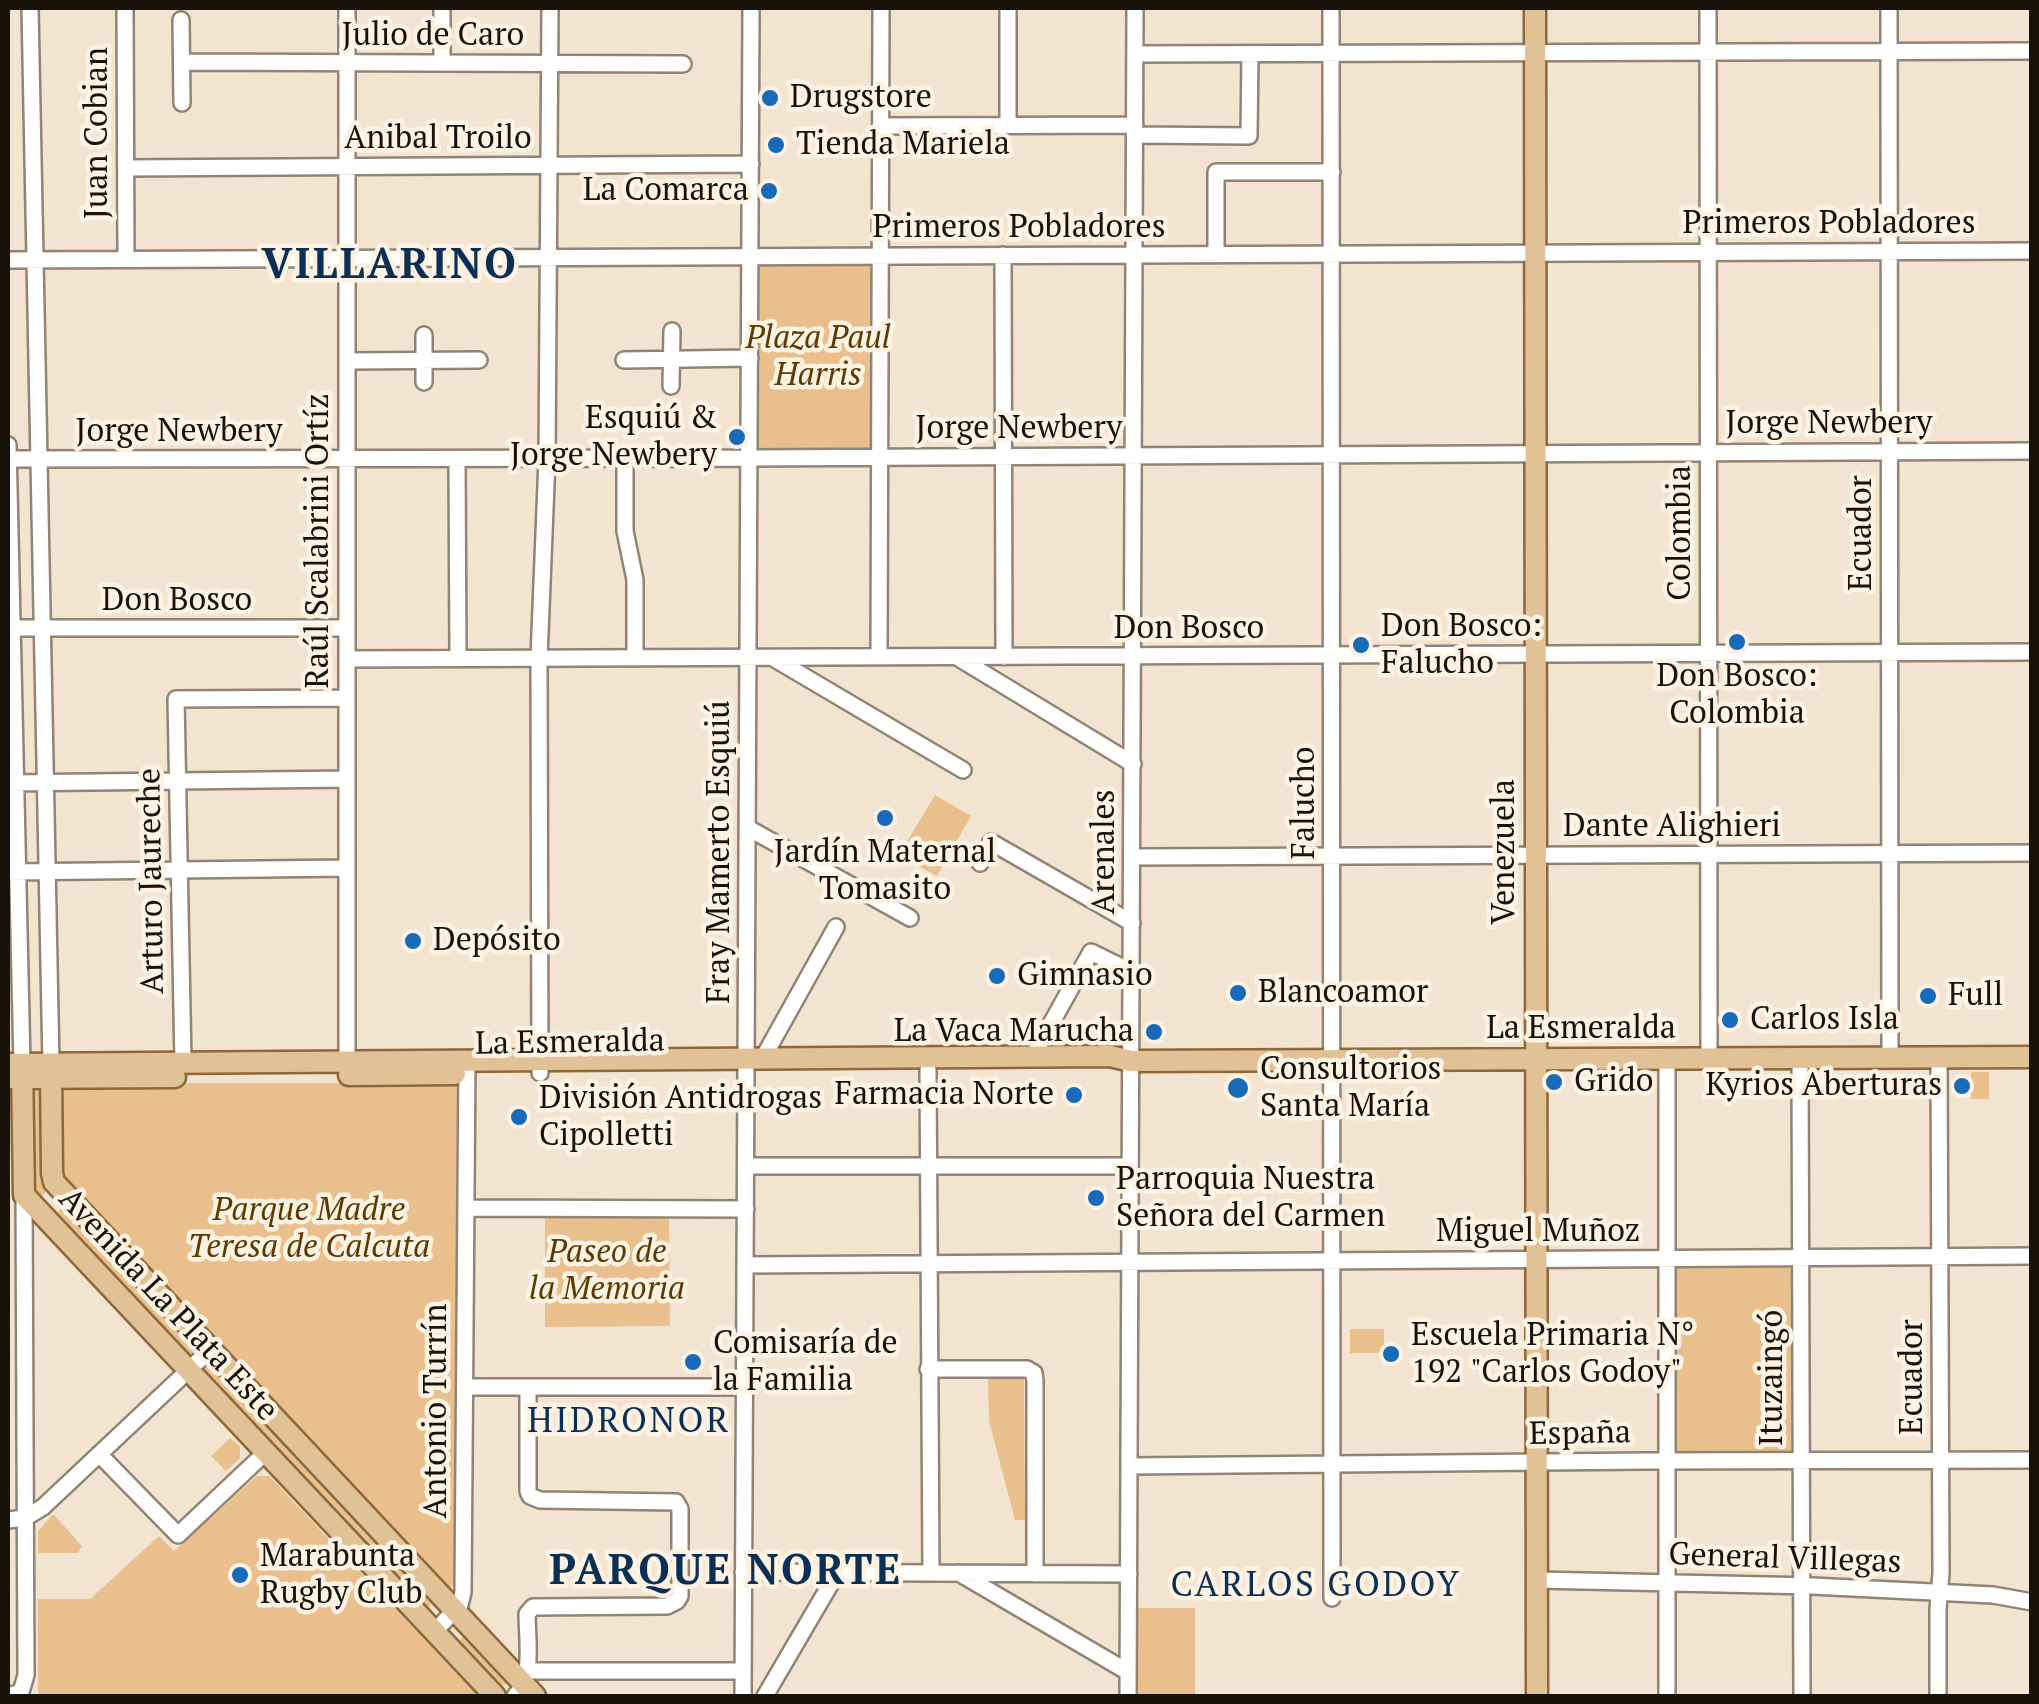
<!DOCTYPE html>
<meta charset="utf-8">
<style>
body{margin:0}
#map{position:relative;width:2039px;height:1704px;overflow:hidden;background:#f3e4d2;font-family:"PT Serif",serif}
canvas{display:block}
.frame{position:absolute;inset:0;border:10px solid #17120c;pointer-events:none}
</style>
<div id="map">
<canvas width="2039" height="1704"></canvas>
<div class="frame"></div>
</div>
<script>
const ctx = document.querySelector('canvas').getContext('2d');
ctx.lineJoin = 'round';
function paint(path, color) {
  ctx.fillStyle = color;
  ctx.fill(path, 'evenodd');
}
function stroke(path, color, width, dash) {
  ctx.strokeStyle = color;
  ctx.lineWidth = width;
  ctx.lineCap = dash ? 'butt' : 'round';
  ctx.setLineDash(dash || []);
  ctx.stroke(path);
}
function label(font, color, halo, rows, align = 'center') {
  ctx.font = font + ' "PT Serif",serif';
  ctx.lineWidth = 9;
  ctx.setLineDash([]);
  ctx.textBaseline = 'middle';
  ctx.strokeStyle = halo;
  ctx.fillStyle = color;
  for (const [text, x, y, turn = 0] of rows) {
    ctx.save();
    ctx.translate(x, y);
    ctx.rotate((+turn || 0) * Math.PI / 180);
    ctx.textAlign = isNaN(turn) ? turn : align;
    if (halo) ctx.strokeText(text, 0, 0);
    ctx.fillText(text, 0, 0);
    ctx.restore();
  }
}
const green = new Path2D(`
 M 758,266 L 878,266 L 878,449 L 758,449 Z
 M 935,795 L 971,816 L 937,876 L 899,855 Z
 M 1971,1072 L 1989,1072 L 1989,1099 L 1971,1099 Z
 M 66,1083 L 451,1083 L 457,1085 L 454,1583 L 451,1588 L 447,1589 L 60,1175 L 61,1085 Z
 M 39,1089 L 45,1095 L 47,1190 L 42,1196 L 33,1194 L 32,1092 Z
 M 65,1208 L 196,1348 L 193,1355 L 186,1357 L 56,1216 L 60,1209 Z
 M 669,1217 L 670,1326 L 545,1327 L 545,1218 Z
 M 1676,1267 L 1791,1267 L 1792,1451 L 1677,1451 Z
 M 1350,1329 L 1384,1329 L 1384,1353 L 1350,1353 Z
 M 211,1363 L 432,1597 L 430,1607 L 425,1609 L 201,1372 L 205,1364 Z
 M 1024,1376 L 1025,1520 L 1015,1520 L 989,1421 L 988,1377 Z
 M 230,1438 L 240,1447 L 240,1458 L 226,1471 L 211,1456 Z
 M 257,1476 L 269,1476 L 478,1696 L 38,1696 L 38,1599 L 90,1599 L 159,1536 L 174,1551 Z
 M 53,1514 L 82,1546 L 78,1553 L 38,1553 L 38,1531 Z
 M 1138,1608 L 1195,1608 L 1195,1696 L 1138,1696 Z
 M 465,1636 L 508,1681 L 505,1685 L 498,1687 L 459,1647 L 459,1641 Z`);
const minor = new Path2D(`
 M 30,8 L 51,1064
 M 125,8 L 126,259
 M 347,8 L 347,1071
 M 1331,8 L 1332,1598
 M 1708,8 L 1709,1059
 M 1889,8 L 1890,1058
 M 181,20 L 182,103
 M 1135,54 L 2032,51
 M 182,62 L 683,64
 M 442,63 L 442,8
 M 1008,125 L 1008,8
 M 881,126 L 1135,125
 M 1135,135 L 1249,136 L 1250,54
 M 126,168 L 751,164
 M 1003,255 L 1004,657
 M 1216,255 L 1216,172 L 1332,172
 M 8,260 L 2032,251
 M 424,335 L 424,382
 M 624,360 L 750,358
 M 347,361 L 479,360
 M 671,386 L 672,331
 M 8,445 L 22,1064
 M 8,459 L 749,458 L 2032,451
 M 457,459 L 458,658
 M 625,459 L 625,531 L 635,580 L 635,657
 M 8,628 L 347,628
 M 879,657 L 881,8
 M 957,657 L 1133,764
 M 773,658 L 963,770
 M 347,659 L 2032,652
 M 8,783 L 347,779
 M 748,828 L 910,918
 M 1132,857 L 2032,853
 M 980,863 L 991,842 L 1132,923
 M 8,872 L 347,868
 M 1033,1056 L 1091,952 L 1132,972
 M 763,1058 L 836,927
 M 1800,1058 L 1802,1696
 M 1667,1059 L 1667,1696
 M 183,1063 L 176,699 L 347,698
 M 928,1069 L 931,1573
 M 540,1073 L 539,658 L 547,459 L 550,8
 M 746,1166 L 1130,1166
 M 466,1208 L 746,1209
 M 746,1265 L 2032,1256
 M 928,1369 L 1027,1369 L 1034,1373 L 1035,1381 L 1035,1574
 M 465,1387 L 745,1387
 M 99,1454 L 178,1535 L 265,1453
 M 1129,1466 L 1647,1461 L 2032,1460
 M 8,1520 L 25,1518 L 43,1507 L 211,1349
 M 743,1572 L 1129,1574
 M 959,1573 L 1128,1672
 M 1537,1580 L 1812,1586 L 1993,1595 L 2032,1602
 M 434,1632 L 460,1605 L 463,1592 L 467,1060
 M 527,1671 L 743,1671
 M 8,1696 L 21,1692 L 26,1675 L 24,1195
 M 515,1696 C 534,1677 527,1639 527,1614 L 533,1607 L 667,1606 L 677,1601 L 680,1596 L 680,1509 L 676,1502 L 540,1500 L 530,1496 L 528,1491 L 528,1387
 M 743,1696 L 751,8
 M 765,1696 L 837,1573
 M 1128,1696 L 1135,8
 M 1938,1696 L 1938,1609 L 1941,1573 L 1939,1058`);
const major = new Path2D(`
 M 1535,8 L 1537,1696
 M 8,1064 L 1110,1056 L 1131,1061 L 2032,1057
 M 22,1065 L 24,1195 L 495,1696
 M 51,1069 L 52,1173 L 54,1182 L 535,1696
 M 349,1075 L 455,1074
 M 8,1078 L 175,1077`);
const markers = [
 [770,98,10,"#176bb9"],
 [776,145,10,"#176bb9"],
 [769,191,10,"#176bb9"],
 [737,437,10,"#176bb9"],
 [1737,642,10,"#176bb9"],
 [1361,645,10,"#176bb9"],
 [885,818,10,"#176bb9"],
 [413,941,10,"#176bb9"],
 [997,976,10,"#176bb9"],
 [1238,993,10,"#176bb9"],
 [1928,996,10,"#176bb9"],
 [1730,1020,10,"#176bb9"],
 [1154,1032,10,"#176bb9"],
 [1554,1082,10,"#176bb9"],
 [1962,1086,10,"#176bb9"],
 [1238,1088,12,"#176bb9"],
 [1074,1095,10,"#176bb9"],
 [519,1117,10,"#176bb9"],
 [1096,1198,10,"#176bb9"],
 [1391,1354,10,"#176bb9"],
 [693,1362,10,"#176bb9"],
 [240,1575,10,"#176bb9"]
];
const streetNames = [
 ["Julio de Caro",433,36],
 ["Juan Cobian",98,133,-90],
 ["Anibal Troilo",438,139],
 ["Primeros Pobladores",1829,224],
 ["Primeros Pobladores",1019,228],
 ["Jorge Newbery",1829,424],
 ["Jorge Newbery",1019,429],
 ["Jorge Newbery",179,432],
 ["Colombia",1681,533,-90],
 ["Ecuador",1862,533,-90],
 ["Raúl Scalabrini Ortíz",319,541,-90],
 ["Don Bosco",177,601],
 ["Don Bosco",1189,629],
 ["Falucho",1305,803,-90],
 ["Dante Alighieri",1672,827],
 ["Fray Mamerto Esquiú",720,852,-90],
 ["Arenales",1105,852,-90],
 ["Venezuela",1505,852,-90],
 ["Arturo Jaureche",152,881,-91],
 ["La Esmeralda",1581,1029],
 ["La Esmeralda",570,1043,-1],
 ["Miguel Muñoz",1538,1232],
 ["Avenida La Plata Este",168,1305,47],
 ["Ecuador",1913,1377,-90],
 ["Ituzaingó",1773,1378,-90],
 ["Antonio Turrín",437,1411,-90],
 ["España",1580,1434,-1],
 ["General Villegas",1785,1559,2]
];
const poiNames = [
 ["Drugstore",790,98],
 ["Tienda Mariela",796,145],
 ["La Comarca",749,191,"right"],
 ["Esquiú &",717,419,"right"],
 ["Jorge Newbery",717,456,"right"],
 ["Don Bosco:",1381,627],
 ["Falucho",1381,664],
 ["Don Bosco:",1737,677,"center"],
 ["Colombia",1737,714,"center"],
 ["Jardín Maternal",885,853,"center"],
 ["Tomasito",885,890,"center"],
 ["Depósito",433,941],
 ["Gimnasio",1017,976],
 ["Blancoamor",1258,993],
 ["Full",1948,996],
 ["Carlos Isla",1750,1020],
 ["La Vaca Marucha",1134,1032,"right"],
 ["Consultorios",1260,1070],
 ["Santa María",1260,1107],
 ["Grido",1574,1082],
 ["Kyrios Aberturas",1942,1086,"right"],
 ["Farmacia Norte",1054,1095,"right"],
 ["División Antidrogas",539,1099],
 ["Cipolletti",539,1136],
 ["Parroquia Nuestra",1116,1180],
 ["Señora del Carmen",1116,1217],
 ["Escuela Primaria N°",1411,1336],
 ["192 \"Carlos Godoy\"",1411,1373],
 ["Comisaría de",713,1344],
 ["la Familia",713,1381],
 ["Marabunta",260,1557],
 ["Rugby Club",260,1594]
];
const parkNames = [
 ["Plaza Paul",818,339],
 ["Harris",818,376],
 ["Parque Madre",309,1211],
 ["Teresa de Calcuta",309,1248],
 ["Paseo de",607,1253],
 ["la Memoria",607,1290]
];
const neighbourhoodNames = [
 ["HIDRONOR",629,1422],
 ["CARLOS GODOY",1316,1586]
];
const districtNames = [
 ["VILLARINO",390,266],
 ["PARQUE NORTE",726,1572]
];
paint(green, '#e8bf8d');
stroke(minor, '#928474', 20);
stroke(major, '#8d6838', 25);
stroke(minor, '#fff', 15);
stroke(major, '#e1c196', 20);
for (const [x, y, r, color] of markers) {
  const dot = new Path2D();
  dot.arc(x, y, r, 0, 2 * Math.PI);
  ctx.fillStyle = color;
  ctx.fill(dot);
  stroke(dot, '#fef2e3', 4);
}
label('32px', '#17120c', '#fef2e3', streetNames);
label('32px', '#17120c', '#fef2e3', poiNames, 'left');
label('italic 32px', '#5c3a02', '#fef2e3', parkNames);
ctx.letterSpacing = '2.5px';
label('35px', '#0a3056', '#fef2e3', neighbourhoodNames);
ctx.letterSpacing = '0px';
ctx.letterSpacing = '2.5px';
label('bold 42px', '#0a3056', '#fef2e3', districtNames);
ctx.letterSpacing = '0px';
</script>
